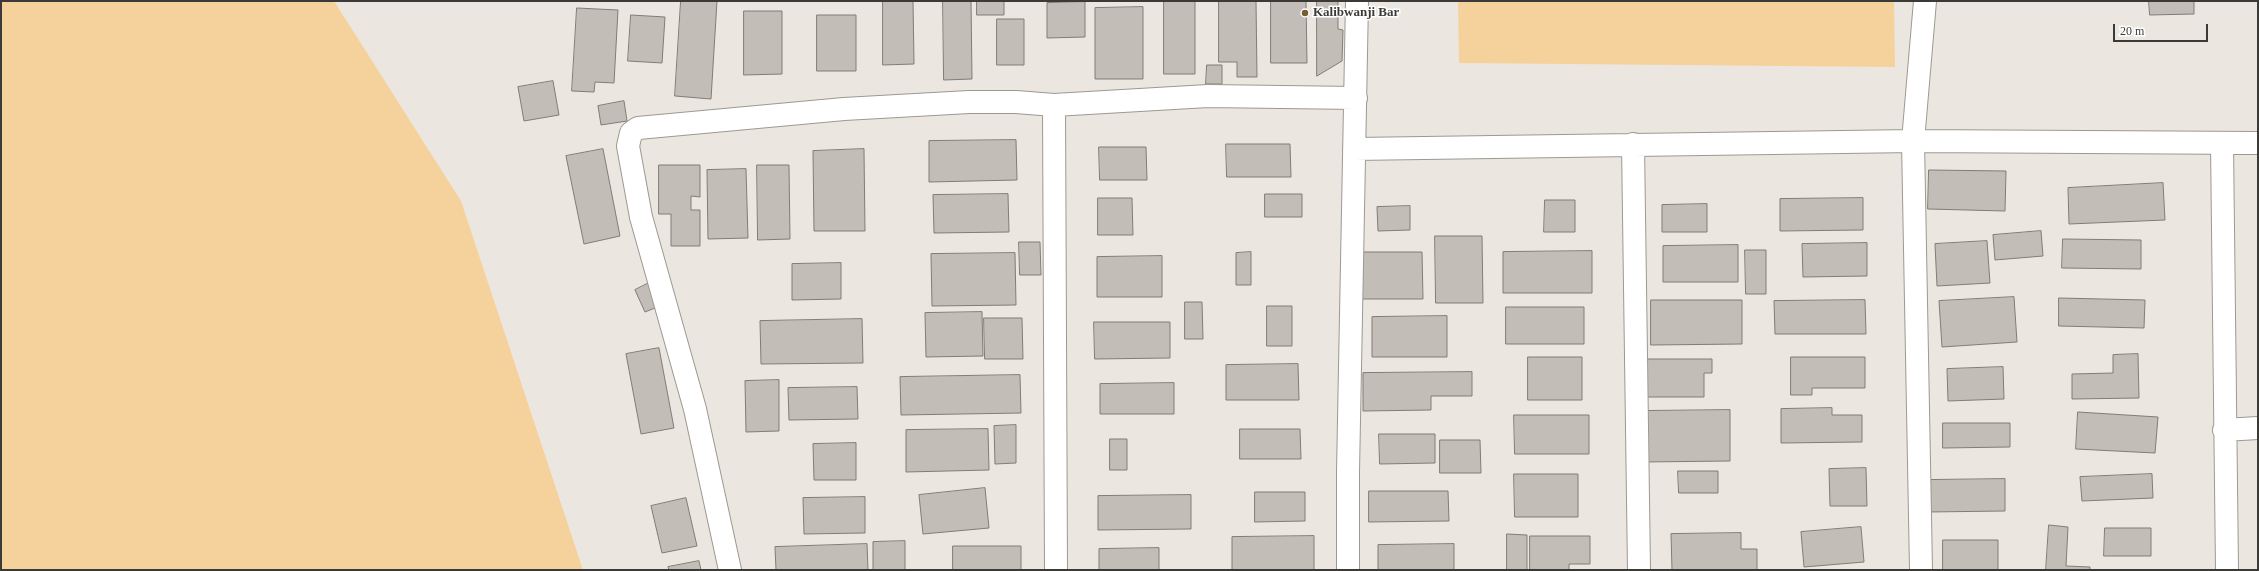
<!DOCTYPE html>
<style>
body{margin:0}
#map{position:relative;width:2259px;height:571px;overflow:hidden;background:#ebe6e0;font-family:Georgia,serif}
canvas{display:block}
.frame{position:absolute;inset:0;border:2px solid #3b3a37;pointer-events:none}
.scale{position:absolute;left:2113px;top:24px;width:95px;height:18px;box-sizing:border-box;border:2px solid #3b3a37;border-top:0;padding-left:5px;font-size:12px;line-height:14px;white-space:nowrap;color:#3b3a37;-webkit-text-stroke:3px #fff;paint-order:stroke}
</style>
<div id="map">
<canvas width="2259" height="571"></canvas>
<div class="frame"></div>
<div class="scale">20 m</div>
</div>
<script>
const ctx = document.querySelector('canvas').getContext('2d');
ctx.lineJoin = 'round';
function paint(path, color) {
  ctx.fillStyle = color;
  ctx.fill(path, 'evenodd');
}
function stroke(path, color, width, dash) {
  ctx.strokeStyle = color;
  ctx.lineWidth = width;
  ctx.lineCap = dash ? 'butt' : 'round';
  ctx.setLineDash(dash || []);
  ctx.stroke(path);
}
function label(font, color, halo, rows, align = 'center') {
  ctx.font = font + ' Georgia,serif';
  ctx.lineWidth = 3;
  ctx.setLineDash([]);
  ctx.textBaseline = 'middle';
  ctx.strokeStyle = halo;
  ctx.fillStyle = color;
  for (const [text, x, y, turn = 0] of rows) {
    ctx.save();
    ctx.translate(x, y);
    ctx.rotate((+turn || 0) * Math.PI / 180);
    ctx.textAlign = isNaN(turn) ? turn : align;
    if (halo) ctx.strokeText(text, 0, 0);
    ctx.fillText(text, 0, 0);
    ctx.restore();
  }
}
const green = new Path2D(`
 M 1,1 L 334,1 L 461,201 L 583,570 L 1,570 Z
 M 1458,1 L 1894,1 L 1895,67 L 1459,63 Z`);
const building = new Path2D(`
 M 681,1 L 717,1 L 711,99 L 675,96 Z
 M 883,1 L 913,1 L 914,64 L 883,65 Z
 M 943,1 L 971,1 L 972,79 L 944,80 Z
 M 977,1 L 1004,1 L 1004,15 L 977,15 Z
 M 1164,1 L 1195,1 L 1195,74 L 1164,74 Z
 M 1219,1 L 1256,1 L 1257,77 L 1237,77 L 1237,62 L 1219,62 Z
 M 1271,1 L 1306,1 L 1307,63 L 1271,63 Z
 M 1317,1 L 1338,1 L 1338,29 L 1343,30 L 1342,61 L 1317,76 Z
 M 2149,1 L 2194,1 L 2194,14 L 2150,15 Z
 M 1085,2 L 1085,37 L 1047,38 L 1047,3 Z
 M 1143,7 L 1143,79 L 1095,79 L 1095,8 Z
 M 577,8 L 618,10 L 614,83 L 595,82 L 594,92 L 572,91 Z
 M 744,11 L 782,11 L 782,74 L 744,75 Z
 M 631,15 L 665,17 L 662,63 L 628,61 Z
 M 817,15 L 856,15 L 856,71 L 817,71 Z
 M 997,19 L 1024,19 L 1024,65 L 997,65 Z
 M 1207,65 L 1222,65 L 1222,84 L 1206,84 Z
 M 553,81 L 559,115 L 524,121 L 518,87 Z
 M 624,101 L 627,121 L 601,125 L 598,106 Z
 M 1016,140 L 1017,180 L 929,182 L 929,141 Z
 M 1226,144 L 1290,144 L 1291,177 L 1227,177 Z
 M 1099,147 L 1146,147 L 1147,180 L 1100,180 Z
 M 603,149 L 620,236 L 584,244 L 566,156 Z
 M 864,149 L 865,231 L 814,231 L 813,151 Z
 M 659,165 L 700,165 L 700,197 L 691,196 L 691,210 L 700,210 L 700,246 L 671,246 L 671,214 L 659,214 Z
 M 757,165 L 789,165 L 790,239 L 758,240 Z
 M 746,169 L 748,238 L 708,239 L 707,170 Z
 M 1929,170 L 2006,171 L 2005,211 L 1928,209 Z
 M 2163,183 L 2165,220 L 2069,224 L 2068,188 Z
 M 1008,194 L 1009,232 L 934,233 L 933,195 Z
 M 1265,194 L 1302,194 L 1302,217 L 1265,217 Z
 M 1098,198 L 1132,198 L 1133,235 L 1098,235 Z
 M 1863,198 L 1863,230 L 1780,231 L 1780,199 Z
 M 1545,200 L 1575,200 L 1575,232 L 1544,232 Z
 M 1707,204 L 1707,232 L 1662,232 L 1662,205 Z
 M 1410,206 L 1410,230 L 1378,231 L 1377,207 Z
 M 2041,231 L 2043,256 L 1995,260 L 1993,235 Z
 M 1435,236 L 1482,236 L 1483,303 L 1436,303 Z
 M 2063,239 L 2141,240 L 2141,269 L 2062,268 Z
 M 1987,241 L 1990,283 L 1937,286 L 1935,244 Z
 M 1019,242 L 1040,242 L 1041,275 L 1020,275 Z
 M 1867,243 L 1867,276 L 1803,277 L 1802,244 Z
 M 1738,245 L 1738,282 L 1663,282 L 1663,246 Z
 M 1745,250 L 1766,250 L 1766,294 L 1746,294 Z
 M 1592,251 L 1592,293 L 1503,293 L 1503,252 Z
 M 1251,252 L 1251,285 L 1236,285 L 1236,253 Z
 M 1362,252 L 1422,252 L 1423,299 L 1362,299 Z
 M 1015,253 L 1016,305 L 932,306 L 931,254 Z
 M 1162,256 L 1162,297 L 1097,297 L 1097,257 Z
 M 841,263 L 841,299 L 792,300 L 792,264 Z
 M 649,283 L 660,306 L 645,312 L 635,290 Z
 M 2014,297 L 2017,342 L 1942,347 L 1939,301 Z
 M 2059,298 L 2145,300 L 2144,328 L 2059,326 Z
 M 1651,300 L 1742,300 L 1742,344 L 1651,345 Z
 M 1865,300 L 1866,334 L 1775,334 L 1774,301 Z
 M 1185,302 L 1202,302 L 1203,339 L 1185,339 Z
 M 1267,306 L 1292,306 L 1292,346 L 1267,346 Z
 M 1506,307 L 1584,307 L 1584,344 L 1506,344 Z
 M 982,312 L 983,356 L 926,357 L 925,313 Z
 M 1447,316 L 1447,357 L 1372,357 L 1372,317 Z
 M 984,318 L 1022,318 L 1023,359 L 985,359 Z
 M 862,319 L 863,363 L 761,364 L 760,321 Z
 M 1094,322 L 1170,322 L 1170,358 L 1095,359 Z
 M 659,348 L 674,428 L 641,434 L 626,354 Z
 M 2138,354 L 2139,398 L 2072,399 L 2072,374 L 2113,373 L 2113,355 Z
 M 1528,357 L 1582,357 L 1582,400 L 1528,400 Z
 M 1791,357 L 1865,357 L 1865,388 L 1812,388 L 1812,395 L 1791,395 Z
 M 1642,359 L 1712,359 L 1712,373 L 1704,373 L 1704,397 L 1642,397 Z
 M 1298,364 L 1299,400 L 1226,400 L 1226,365 Z
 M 2003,367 L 2004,399 L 1948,401 L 1947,369 Z
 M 1472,372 L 1472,396 L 1431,396 L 1431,410 L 1363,411 L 1363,373 Z
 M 1020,375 L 1021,413 L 901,415 L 900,377 Z
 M 779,380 L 779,431 L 746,432 L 745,381 Z
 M 1174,383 L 1174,414 L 1100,414 L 1100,384 Z
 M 857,387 L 858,419 L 789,420 L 788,388 Z
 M 1832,408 L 1832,415 L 1862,415 L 1862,442 L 1781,443 L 1781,409 Z
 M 1730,410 L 1730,461 L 1642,462 L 1641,411 Z
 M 2078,412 L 2158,417 L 2155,453 L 2076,449 Z
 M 1514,415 L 1589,415 L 1589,454 L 1515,454 Z
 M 1943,423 L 2010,423 L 2010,447 L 1943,448 Z
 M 1016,425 L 1016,463 L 995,464 L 994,426 Z
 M 988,429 L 989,470 L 906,472 L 906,430 Z
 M 1240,429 L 1300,429 L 1301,459 L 1240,459 Z
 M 1379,434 L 1435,434 L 1435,463 L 1380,464 Z
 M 1110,439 L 1127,439 L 1127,470 L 1110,470 Z
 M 1440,440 L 1480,440 L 1481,473 L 1440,473 Z
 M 856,443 L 856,480 L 814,480 L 813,444 Z
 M 1866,468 L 1867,506 L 1830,506 L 1829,469 Z
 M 1678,471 L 1718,471 L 1718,493 L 1679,493 Z
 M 1514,474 L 1578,474 L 1578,517 L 1515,517 Z
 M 2152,474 L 2153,498 L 2082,501 L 2080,477 Z
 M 2005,479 L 2005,511 L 1927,512 L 1927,480 Z
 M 985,488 L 989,528 L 923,534 L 919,495 Z
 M 1369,491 L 1448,491 L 1449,521 L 1369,522 Z
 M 1255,492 L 1305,492 L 1305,521 L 1255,522 Z
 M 1191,495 L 1191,529 L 1098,530 L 1098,496 Z
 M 865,497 L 865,533 L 804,534 L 803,498 Z
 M 686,498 L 697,546 L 662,553 L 651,506 Z
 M 2049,525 L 2068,527 L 2066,566 L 2090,567 L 2090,570 L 2046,570 Z
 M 1861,527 L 1864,562 L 1804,567 L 1801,532 Z
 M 2105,528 L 2151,528 L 2151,556 L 2104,556 Z
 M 1741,533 L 1741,549 L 1757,549 L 1757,570 L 1672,570 L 1671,534 Z
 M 1507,534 L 1527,535 L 1527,570 L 1507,570 Z
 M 1314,536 L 1314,570 L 1232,570 L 1232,537 Z
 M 1530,536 L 1590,536 L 1590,564 L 1569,564 L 1569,570 L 1530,570 Z
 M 1943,540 L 1998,540 L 1998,570 L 1943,570 Z
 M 905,541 L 905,570 L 873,570 L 873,542 Z
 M 867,544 L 868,570 L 776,570 L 775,547 Z
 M 1454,544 L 1454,570 L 1378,570 L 1378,545 Z
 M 953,546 L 1021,546 L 1021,570 L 953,570 Z
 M 1159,548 L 1159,570 L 1099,570 L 1099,549 Z
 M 699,561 L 701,570 L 669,570 L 668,567 Z`);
const street = new Path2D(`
 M 1054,105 L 1056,570
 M 2222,143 L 2227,570
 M 1633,144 L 1639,570
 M 1354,149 L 1913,141 L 2258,143
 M 2224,430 L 2258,428
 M 730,570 L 695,409 L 641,217 L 628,146 L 631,133 L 638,128 L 844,109 L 969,102 L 1016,102 L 1054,105 L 1208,96 L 1356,98
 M 1348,570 L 1348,472 L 1357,1
 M 1921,570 L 1913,141 L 1925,1`);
const markers = [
 [1305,13,4,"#795d30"]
];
const poiNames = [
 ["Kalibwanji Bar",1313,13]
];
paint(green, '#f5d29c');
paint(building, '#c2beb7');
stroke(building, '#807c76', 1);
stroke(street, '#9d9992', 24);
stroke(street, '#fff', 22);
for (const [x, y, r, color] of markers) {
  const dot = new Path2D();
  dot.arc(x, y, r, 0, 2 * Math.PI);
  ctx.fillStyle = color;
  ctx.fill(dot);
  stroke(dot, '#fff', 1.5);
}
label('bold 13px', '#3b3a37', '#fff', poiNames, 'left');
</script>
